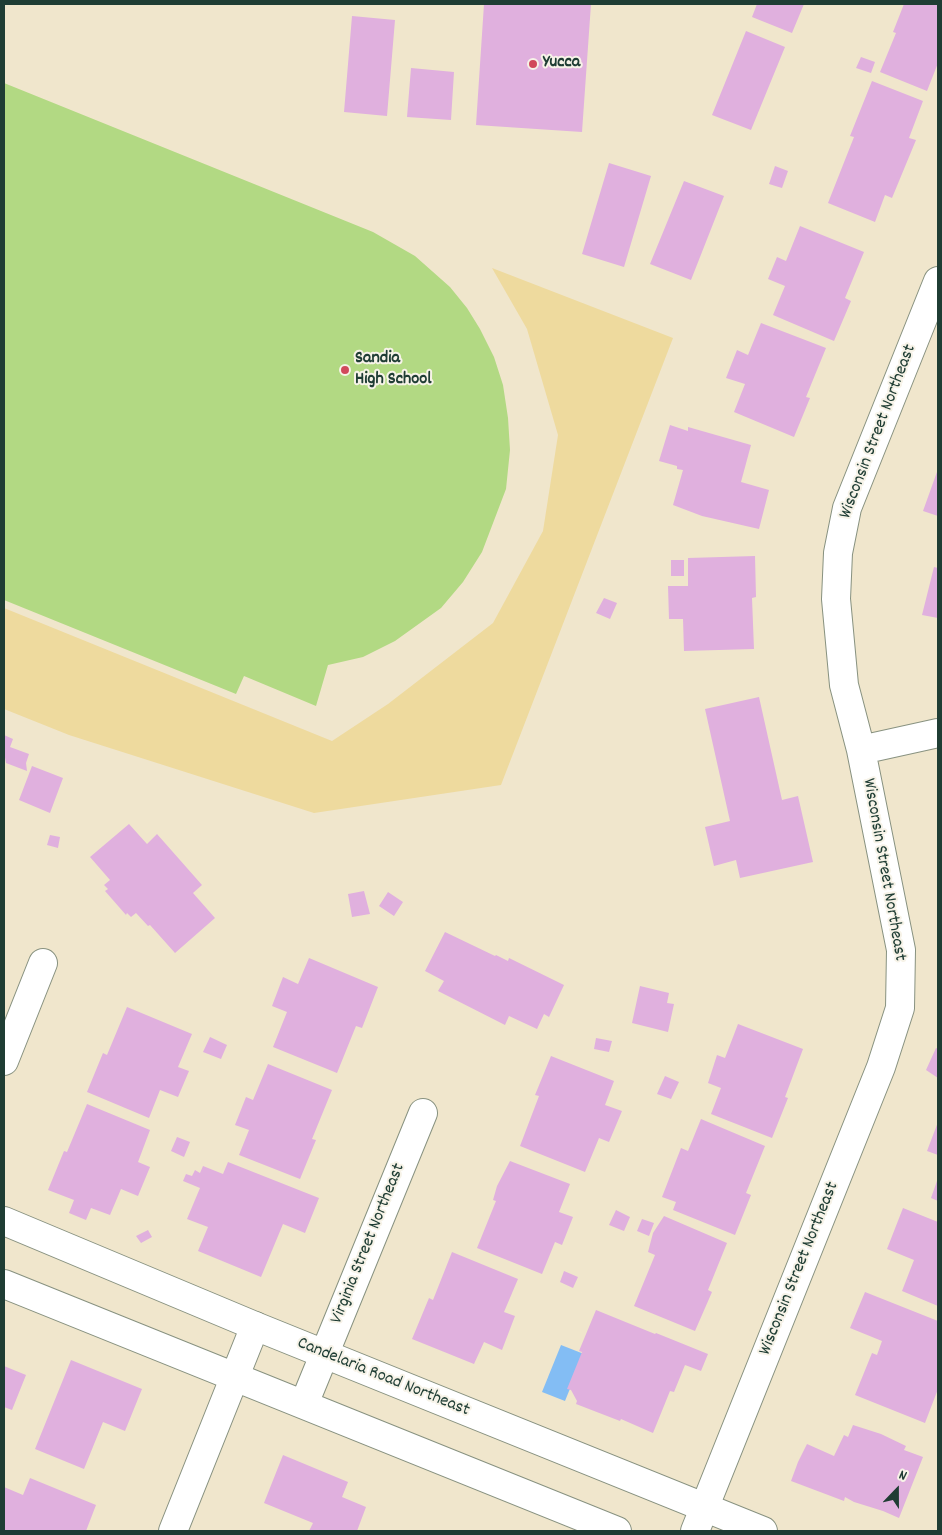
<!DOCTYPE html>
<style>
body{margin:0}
#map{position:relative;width:942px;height:1535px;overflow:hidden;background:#f0e6cc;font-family:Dekko,sans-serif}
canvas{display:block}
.frame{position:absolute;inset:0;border:5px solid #1f3d34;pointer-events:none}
.north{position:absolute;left:872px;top:1465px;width:50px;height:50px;-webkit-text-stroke:4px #f7f3e8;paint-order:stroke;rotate:22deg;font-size:14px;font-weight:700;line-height:20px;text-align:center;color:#1f3d34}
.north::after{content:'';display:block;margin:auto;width:18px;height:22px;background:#1f3d34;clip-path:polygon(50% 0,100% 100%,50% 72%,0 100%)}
</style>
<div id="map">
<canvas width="942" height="1535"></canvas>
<div class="frame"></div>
<div class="north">N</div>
</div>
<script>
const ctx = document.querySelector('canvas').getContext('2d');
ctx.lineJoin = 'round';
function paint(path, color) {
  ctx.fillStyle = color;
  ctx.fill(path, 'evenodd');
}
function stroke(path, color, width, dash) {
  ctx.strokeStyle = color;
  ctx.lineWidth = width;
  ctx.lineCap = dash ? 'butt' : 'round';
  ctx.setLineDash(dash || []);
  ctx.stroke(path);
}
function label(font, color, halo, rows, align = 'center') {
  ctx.font = font + ' Dekko,sans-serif';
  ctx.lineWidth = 4;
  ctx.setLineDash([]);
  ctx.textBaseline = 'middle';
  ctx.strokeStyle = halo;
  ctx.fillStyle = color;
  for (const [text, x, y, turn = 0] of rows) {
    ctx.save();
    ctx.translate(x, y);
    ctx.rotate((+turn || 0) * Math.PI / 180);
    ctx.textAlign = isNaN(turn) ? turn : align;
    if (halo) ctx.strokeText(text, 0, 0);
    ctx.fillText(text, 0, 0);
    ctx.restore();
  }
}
const green = new Path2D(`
 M 4,83 L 373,232 L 415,256 L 450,287 L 467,308 L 480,329 L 494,357 L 503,385 L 508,418 L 510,450 L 506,489 L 482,552 L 463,582 L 441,608 L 395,641 L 363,657 L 328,665 L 316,706 L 244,676 L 236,694 L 4,600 Z`);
const sand = new Path2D(`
 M 492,268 L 673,338 L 501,785 L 314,813 L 69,735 L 4,709 L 4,608 L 332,741 L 388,704 L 493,623 L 543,531 L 558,435 L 527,329 Z`);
const water = new Path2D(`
 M 561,1345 L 584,1354 L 565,1401 L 542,1392 Z`);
const building = new Path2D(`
 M 484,4 L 591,4 L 582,132 L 476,125 Z
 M 757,4 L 804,4 L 792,33 L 752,17 Z
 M 904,4 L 938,4 L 938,63 L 927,91 L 880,72 L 896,33 L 893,32 Z
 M 352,16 L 395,20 L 387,116 L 344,112 Z
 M 746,31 L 785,47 L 751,130 L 712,115 Z
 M 861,57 L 875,62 L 871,73 L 856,68 Z
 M 411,68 L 454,72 L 451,120 L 407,117 Z
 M 872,81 L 923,101 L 909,138 L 916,140 L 892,198 L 885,195 L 875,222 L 828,203 L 854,137 L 850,136 Z
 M 609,163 L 651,176 L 624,267 L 582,254 Z
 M 775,166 L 788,171 L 782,188 L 769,184 Z
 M 684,181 L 724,196 L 691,280 L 650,264 Z
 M 800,226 L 864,252 L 845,298 L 851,301 L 834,341 L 773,315 L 785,286 L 768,279 L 777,257 L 786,261 Z
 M 761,323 L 826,348 L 806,397 L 810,398 L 794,437 L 734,412 L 745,384 L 726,378 L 737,350 L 748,355 Z
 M 670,425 L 688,431 L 688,427 L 751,445 L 741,482 L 769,490 L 759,529 L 702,516 L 673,505 L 683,470 L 677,469 L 677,466 L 659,461 Z
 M 938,469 L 938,516 L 923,511 Z
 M 755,556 L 756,597 L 752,598 L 754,649 L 684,651 L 683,619 L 669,619 L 668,586 L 688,586 L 688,558 Z
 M 671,560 L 684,560 L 684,576 L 671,576 Z
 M 934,567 L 938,568 L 938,618 L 922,615 Z
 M 604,598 L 617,603 L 610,619 L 596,613 Z
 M 759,697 L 782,800 L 798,796 L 813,862 L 740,878 L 736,860 L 714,866 L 705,827 L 730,821 L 705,709 Z
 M 4,735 L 13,739 L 10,747 L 29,754 L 26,763 L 27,771 L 6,763 L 4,752 Z
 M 32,766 L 63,778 L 50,813 L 19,800 Z
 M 129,824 L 147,844 L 157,834 L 202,885 L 193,893 L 215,918 L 175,953 L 150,925 L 148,926 L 136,913 L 131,917 L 127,913 L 126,915 L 105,891 L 108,889 L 104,885 L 110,880 L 90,857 Z
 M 50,835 L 60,837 L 58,848 L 47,845 Z
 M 364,891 L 370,914 L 352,917 L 348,894 Z
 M 388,892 L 403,902 L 394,916 L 379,906 Z
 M 445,932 L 495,956 L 496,955 L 508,961 L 509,958 L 564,985 L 549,1017 L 544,1014 L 537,1029 L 509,1016 L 505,1025 L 438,991 L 444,981 L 425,971 Z
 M 309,958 L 378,987 L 362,1028 L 356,1026 L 337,1073 L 273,1047 L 287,1012 L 272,1006 L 283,977 L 298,984 Z
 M 640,986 L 669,993 L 667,1003 L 674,1004 L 668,1032 L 632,1023 Z
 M 127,1007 L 192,1034 L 178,1067 L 189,1071 L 178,1097 L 160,1090 L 149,1118 L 87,1092 L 103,1053 L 107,1055 Z
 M 738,1024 L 803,1049 L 785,1097 L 788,1098 L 772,1138 L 711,1114 L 721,1088 L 708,1083 L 717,1055 L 725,1058 Z
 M 210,1037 L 227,1045 L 221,1059 L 203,1052 Z
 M 596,1038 L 612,1041 L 609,1052 L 594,1049 Z
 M 936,1048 L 938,1049 L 938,1078 L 926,1070 Z
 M 551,1056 L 614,1081 L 605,1105 L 622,1111 L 609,1142 L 599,1138 L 585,1172 L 520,1146 L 539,1096 L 535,1095 Z
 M 268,1064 L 332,1090 L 312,1139 L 316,1140 L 300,1179 L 239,1155 L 249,1130 L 235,1125 L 246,1097 L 253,1100 Z
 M 665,1076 L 679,1082 L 671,1099 L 657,1094 Z
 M 87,1104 L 150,1130 L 138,1162 L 150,1167 L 138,1196 L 121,1189 L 110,1215 L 91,1208 L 86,1220 L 69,1213 L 74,1200 L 48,1190 L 64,1151 L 67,1152 Z
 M 701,1119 L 765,1146 L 746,1193 L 751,1195 L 735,1235 L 673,1210 L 676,1202 L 662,1197 L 681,1148 L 688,1151 Z
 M 938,1122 L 938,1155 L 927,1151 Z
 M 177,1137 L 190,1142 L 184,1157 L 171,1151 Z
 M 510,1161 L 570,1184 L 559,1212 L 573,1217 L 562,1245 L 555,1242 L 542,1274 L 477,1248 L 496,1201 L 493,1200 L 497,1186 Z
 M 228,1162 L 319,1198 L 305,1233 L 283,1224 L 261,1277 L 198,1251 L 208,1227 L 187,1219 L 200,1188 L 183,1181 L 186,1174 L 192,1176 L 195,1170 L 200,1173 L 203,1166 L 223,1174 Z
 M 938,1178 L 938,1201 L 931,1198 Z
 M 903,1208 L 938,1222 L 938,1306 L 902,1291 L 914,1260 L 887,1249 Z
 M 616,1210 L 630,1217 L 624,1231 L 609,1225 Z
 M 664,1216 L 727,1243 L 708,1290 L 712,1292 L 695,1331 L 634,1306 L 655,1255 L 648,1252 L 653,1233 Z
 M 642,1219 L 654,1223 L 649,1236 L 637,1231 Z
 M 148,1230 L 152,1237 L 141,1243 L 136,1236 Z
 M 452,1252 L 518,1279 L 504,1312 L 515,1316 L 502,1350 L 484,1342 L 474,1364 L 412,1339 L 429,1298 L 433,1300 Z
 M 564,1271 L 578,1277 L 573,1288 L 560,1282 Z
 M 865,1292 L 938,1321 L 938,1389 L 925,1423 L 855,1395 L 872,1353 L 877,1355 L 882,1341 L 850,1328 Z
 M 596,1310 L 655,1334 L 656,1333 L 708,1354 L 701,1371 L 685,1365 L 674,1392 L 670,1391 L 653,1433 L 621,1419 L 620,1421 L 576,1404 L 577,1401 L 571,1390 L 567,1389 L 582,1352 L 579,1351 Z
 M 71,1360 L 142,1389 L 125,1431 L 103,1422 L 84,1469 L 35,1449 Z
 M 4,1366 L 26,1375 L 12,1410 L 4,1407 Z
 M 853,1425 L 881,1434 L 906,1446 L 904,1450 L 923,1457 L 899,1518 L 883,1511 L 854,1502 L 845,1497 L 844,1501 L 791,1481 L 798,1462 L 807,1444 L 834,1456 L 844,1435 L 848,1437 Z
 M 283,1455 L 348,1482 L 342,1497 L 366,1507 L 357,1531 L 309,1531 L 313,1523 L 264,1503 Z
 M 30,1478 L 96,1505 L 86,1531 L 4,1531 L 4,1487 L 23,1495 Z`);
const street = new Path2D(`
 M 861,750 L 938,733
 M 4,1061 L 43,963
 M 304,1404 L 423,1113
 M 173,1531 L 255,1326
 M 695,1531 L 881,1067 L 900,1008 L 901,950 L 861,750 L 844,685 L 836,599 L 838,553 L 847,508 L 938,281`);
const secondary = new Path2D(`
 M 4,1221 L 255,1326 L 763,1531
 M 4,1284 L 617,1531`);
const markers = [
 [533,64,5,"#d1495b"],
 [345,370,5,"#d1495b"]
];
const poiNames = [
 ["Yucca",543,64],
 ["Sandia",355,360],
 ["High School",355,381]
];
const streetNames = [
 ["Wisconsin Street Northeast",879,432,-69],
 ["Wisconsin Street Northeast",883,870,80],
 ["Virginia Street Northeast",369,1244,-68],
 ["Wisconsin Street Northeast",800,1269,-68],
 ["Candelaria Road Northeast",383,1378,22]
];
paint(green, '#b2d983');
paint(sand, '#eeda9e');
paint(water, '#83bdf4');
paint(building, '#e0b0de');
stroke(street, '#889280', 30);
stroke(secondary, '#889280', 30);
stroke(street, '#fff', 28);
stroke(secondary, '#fff', 28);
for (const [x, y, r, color] of markers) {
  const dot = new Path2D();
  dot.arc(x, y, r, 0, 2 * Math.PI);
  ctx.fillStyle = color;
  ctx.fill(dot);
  stroke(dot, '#f7f3e8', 2);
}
label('bold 18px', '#1f3d34', '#f7f3e8', poiNames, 'left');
label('18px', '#1f3d34', '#f7f3e8', streetNames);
</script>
